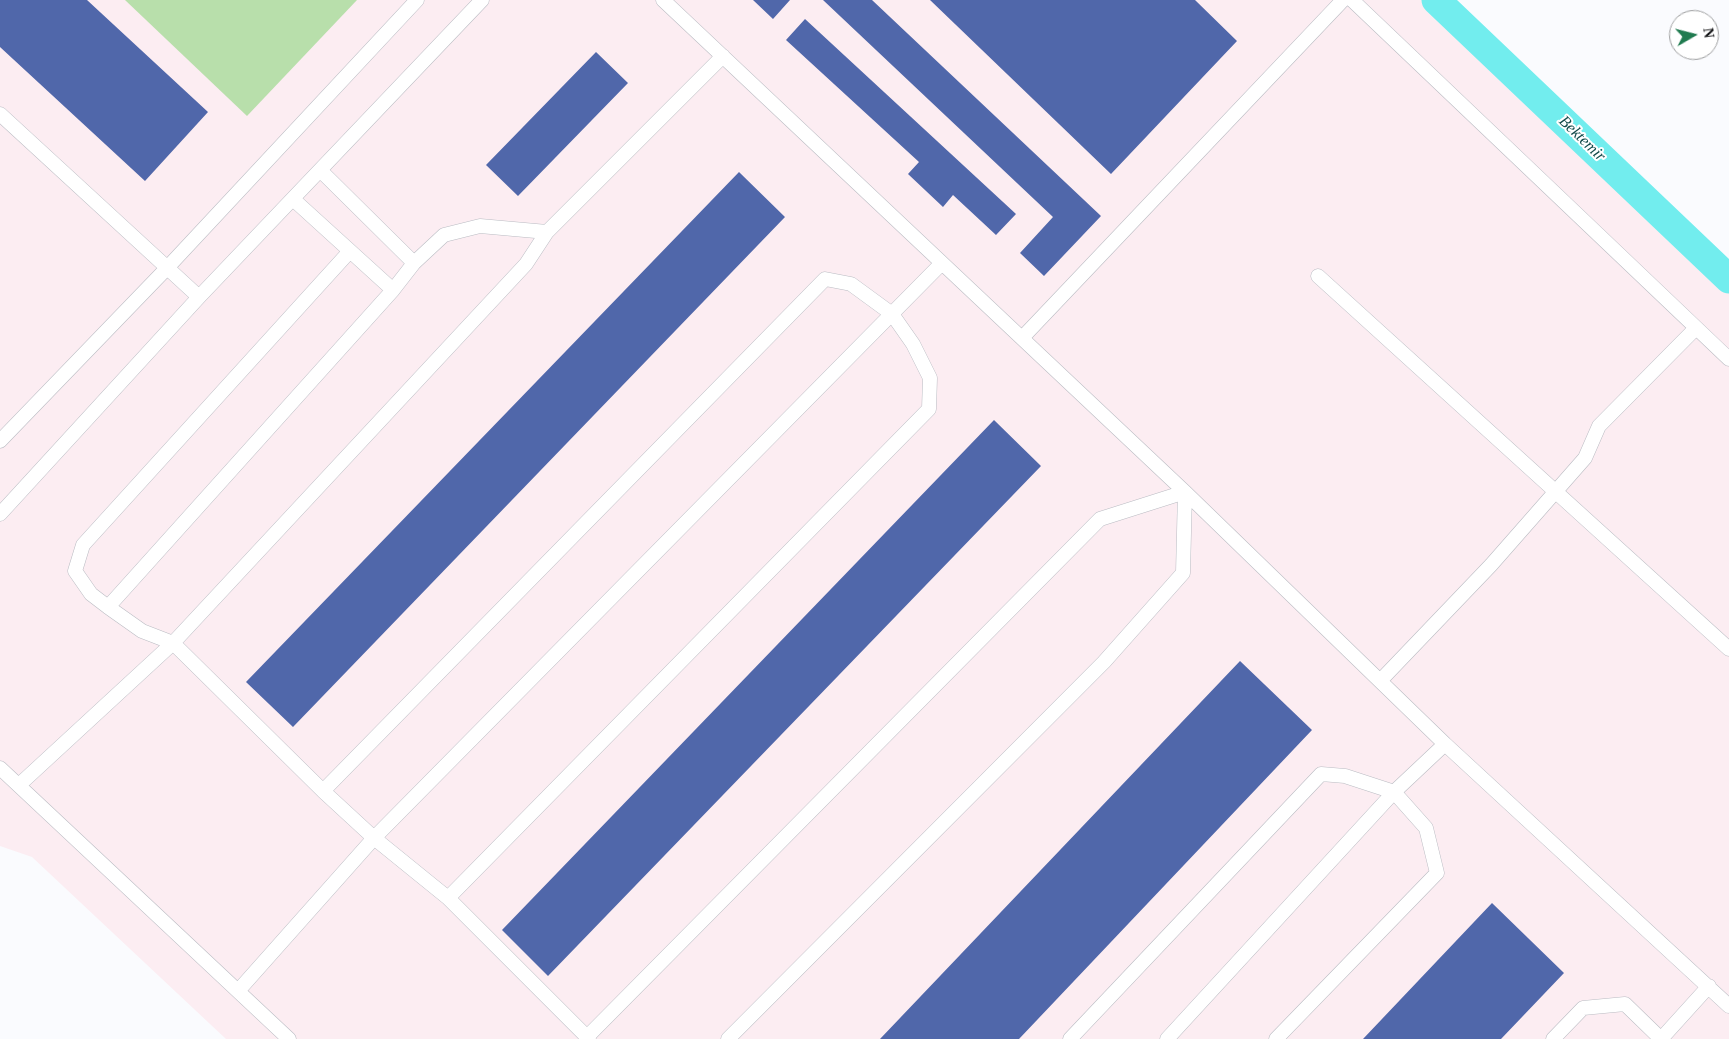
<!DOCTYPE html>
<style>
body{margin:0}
#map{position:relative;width:1729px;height:1039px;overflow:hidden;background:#fafbfe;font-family:"Times New Roman",serif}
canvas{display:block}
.north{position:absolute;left:1669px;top:10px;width:50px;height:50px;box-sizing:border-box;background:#fff;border:1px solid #9d9e9f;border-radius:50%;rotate:82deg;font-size:14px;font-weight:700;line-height:20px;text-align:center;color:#0b0c0e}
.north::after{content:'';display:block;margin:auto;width:18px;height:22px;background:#207b50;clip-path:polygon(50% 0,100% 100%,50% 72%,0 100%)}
</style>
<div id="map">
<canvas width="1729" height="1039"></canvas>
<div class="north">N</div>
</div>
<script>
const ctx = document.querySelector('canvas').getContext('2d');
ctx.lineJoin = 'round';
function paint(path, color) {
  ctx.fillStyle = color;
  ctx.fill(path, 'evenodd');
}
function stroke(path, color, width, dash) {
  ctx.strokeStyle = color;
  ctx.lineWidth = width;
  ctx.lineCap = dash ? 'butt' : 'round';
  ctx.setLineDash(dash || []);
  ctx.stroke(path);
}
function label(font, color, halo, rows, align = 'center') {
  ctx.font = font + ' "Times New Roman",serif';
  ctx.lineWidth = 4;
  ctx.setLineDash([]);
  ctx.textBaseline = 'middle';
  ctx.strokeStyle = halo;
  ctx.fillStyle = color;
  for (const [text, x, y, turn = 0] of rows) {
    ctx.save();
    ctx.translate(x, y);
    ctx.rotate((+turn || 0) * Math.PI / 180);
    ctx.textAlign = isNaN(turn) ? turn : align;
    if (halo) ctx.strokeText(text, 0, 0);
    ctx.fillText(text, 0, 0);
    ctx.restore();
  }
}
const commercial = new Path2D(`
 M 0,0 L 1423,0 L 1729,290 L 1729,1039 L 226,1039 L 32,857 L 0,846 Z`);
const green = new Path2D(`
 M 125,0 L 357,0 L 247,116 Z`);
const canal = new Path2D(`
 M 1436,0 L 1729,279`);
const building = new Path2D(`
 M 0,0 L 87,0 L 208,112 L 145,181 L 0,47 Z
 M 753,0 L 790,0 L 773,19 Z
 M 823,0 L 872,0 L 1101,216 L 1044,276 L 1020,253 L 1053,217 Z
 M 930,0 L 1195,0 L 1237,41 L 1111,174 Z
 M 805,19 L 1016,214 L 996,235 L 953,195 L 943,207 L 908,174 L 919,162 L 786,40 Z
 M 596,52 L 628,83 L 518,196 L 486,165 Z
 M 739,172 L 785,217 L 293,727 L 246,682 Z
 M 994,420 L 1041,466 L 548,976 L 502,930 Z
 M 1240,661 L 1312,730 L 1019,1039 L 880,1039 Z
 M 1492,903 L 1564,973 L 1501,1039 L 1363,1039 Z`);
const lane = new Path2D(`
 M 663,0 L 1185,492 L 1445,744 L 1729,1006
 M 1352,0 L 1729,359
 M 0,114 L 199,297
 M 321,171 L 414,263 L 444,235 L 480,226 L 547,232 L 723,56
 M 294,200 L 393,290 L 414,263
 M 350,251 L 83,545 L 75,571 L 91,594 L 108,607 L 393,290
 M 1318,276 L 1729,649
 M 1022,338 L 1343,0
 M 0,441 L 167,268 L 417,0
 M 0,514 L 199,297 L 482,0
 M 108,607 L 142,631 L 173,643 L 526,264 L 547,232
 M 1380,681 L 1491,565 L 1585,458 L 1599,426 L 1696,328
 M 0,768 L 289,1039
 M 19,785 L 173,643 L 323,791 L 374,838 L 448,898 L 589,1039
 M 323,791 L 825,279 L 851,284 L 892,314 L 913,344 L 930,378 L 929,409 L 448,898
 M 238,991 L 374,838 L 942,263
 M 587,1037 L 1100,519 L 1185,492 L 1183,573 L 1104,662 L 728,1039
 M 1070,1039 L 1321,774 L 1345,776 L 1394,792 L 1426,828 L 1437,873 L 1276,1039
 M 1167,1039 L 1394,792 L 1445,744
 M 1553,1039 L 1583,1008 L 1625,1004 L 1661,1039
 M 1661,1039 L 1709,986`);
const waterNames = [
 ["Bektemir",1582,139,44]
];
paint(commercial, '#fcedf2');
paint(green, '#b8dfab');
stroke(canal, '#72edee', 29);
paint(building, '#5067aa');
stroke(lane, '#babcc3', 15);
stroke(lane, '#fff', 14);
label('italic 16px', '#154c4c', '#fff', waterNames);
</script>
